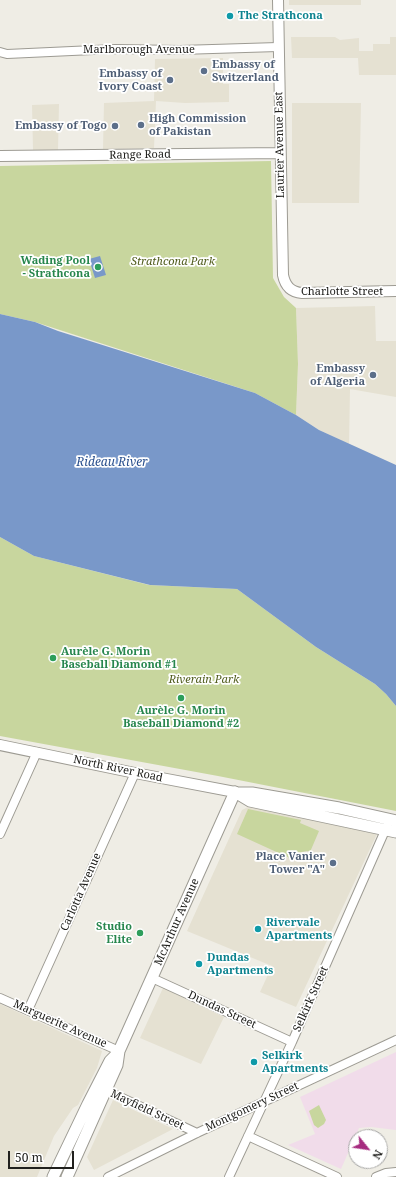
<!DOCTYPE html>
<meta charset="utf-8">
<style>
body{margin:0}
#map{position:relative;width:396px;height:1177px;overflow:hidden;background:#efede5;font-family:"Noto Serif",serif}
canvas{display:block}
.north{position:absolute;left:348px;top:1129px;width:40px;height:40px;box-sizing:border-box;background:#fff;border:1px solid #a6a6a5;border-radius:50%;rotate:120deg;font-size:11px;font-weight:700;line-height:16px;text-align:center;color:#20201d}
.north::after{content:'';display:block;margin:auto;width:14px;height:18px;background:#a62b7f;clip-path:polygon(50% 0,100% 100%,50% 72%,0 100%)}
.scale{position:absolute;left:8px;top:1151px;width:66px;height:18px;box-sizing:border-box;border:2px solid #20201d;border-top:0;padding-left:5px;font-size:12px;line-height:14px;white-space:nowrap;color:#20201d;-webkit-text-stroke:3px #fff;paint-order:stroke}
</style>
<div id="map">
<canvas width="396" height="1177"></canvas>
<div class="north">N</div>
<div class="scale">50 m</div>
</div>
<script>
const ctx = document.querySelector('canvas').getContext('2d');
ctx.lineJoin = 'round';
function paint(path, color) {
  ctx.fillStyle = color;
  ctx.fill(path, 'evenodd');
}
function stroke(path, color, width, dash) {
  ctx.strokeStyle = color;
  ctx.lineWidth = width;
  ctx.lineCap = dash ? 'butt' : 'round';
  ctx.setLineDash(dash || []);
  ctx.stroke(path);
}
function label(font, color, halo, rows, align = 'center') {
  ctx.font = font + ' "Noto Serif",serif';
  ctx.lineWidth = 3.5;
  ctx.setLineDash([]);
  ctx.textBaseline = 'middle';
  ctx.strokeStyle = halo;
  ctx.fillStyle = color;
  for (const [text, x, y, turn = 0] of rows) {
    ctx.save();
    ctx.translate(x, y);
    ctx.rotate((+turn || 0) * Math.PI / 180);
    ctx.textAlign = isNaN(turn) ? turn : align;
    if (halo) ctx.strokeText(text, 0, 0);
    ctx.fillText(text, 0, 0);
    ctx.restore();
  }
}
const built = new Path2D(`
 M 289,0 L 361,0 L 361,5 L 289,5 Z
 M 291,37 L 335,37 L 340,40 L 359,38 L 359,51 L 373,51 L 373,44 L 390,44 L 390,37 L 396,37 L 396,75 L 359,75 L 358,58 L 292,58 Z
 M 223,58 L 223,84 L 229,84 L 229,102 L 185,103 L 156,101 L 154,148 L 103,149 L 104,103 L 154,101 L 155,59 Z
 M 292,103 L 361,103 L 359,203 L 292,203 Z
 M 59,104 L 58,150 L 33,150 L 32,105 Z
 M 375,306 L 376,341 L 396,341 L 396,397 L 350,389 L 349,444 L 319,430 L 296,415 L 298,364 L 296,308 Z
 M 248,807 L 377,834 L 296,1007 L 260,992 L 272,966 L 187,931 L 242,810 Z
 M 163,988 L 224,1017 L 201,1064 L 140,1038 Z
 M 0,1004 L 102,1051 L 97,1068 L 78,1105 L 73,1108 L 54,1136 L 37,1177 L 0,1177 Z
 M 113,1100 L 173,1129 L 94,1170 L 87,1157 Z`);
const education = new Path2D(`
 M 396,1052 L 396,1130 L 371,1127 L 359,1128 L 341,1169 L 288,1145 L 315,1134 L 300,1097 Z`);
const green = new Path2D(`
 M 271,161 L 273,278 L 284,297 L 296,308 L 298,364 L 296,415 L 255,393 L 35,322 L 0,314 L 0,166 Z
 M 0,537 L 34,556 L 149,585 L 237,589 L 316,647 L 375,684 L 386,694 L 396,706 L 396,811 L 218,776 L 0,736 Z
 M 248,809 L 301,820 L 300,823 L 319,831 L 310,852 L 307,851 L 297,853 L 294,860 L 237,834 Z
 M 319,1105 L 326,1120 L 324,1124 L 318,1128 L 314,1125 L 309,1111 Z`);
const water = new Path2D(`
 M 100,256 L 106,275 L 95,278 L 89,259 Z
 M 0,314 L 35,322 L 58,331 L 255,393 L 296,415 L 319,430 L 396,465 L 396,706 L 386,694 L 375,684 L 316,647 L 237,589 L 150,585 L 34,556 L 0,537 Z`);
const minor = new Path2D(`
 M 0,52 L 7,54 L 115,49 L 180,50 L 278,47
 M 0,834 L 37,752
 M 152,978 L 292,1042
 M 0,998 L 119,1051
 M 28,1010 L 135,773
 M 101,1088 L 197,1133
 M 248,1136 L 337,1177
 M 108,1177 L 197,1133 L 396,1040
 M 229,1177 L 292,1042 L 387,826
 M 376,1177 L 386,1173 L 396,1172`);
const tertiary = new Path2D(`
 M 278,0 L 283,275 C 285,285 290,292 302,293 L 396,291
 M 0,156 L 280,153
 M 0,745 L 135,773 L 235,792`);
const secondary = new Path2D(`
 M 235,792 L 250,801 L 396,832
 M 238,793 L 252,793 L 339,808 L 396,821
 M 53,1177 L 88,1104 L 110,1061 L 116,1055
 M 67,1177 L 117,1065 L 119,1051 L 235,792`);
const markers = [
 [230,16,4,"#0f9aa8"],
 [204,71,4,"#5c6f8a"],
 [170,80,4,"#5c6f8a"],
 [141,125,4,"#5c6f8a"],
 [115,126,4,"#5c6f8a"],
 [98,267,4,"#2e9e5b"],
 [373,375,4,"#5c6f8a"],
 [53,658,4,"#2e9e5b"],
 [181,698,4,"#2e9e5b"],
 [333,863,4,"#5c6f8a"],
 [258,929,4,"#0f9aa8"],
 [140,933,4,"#2e9e5b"],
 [199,964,4,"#0f9aa8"],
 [254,1062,4,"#0f9aa8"]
];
const cultureNames = [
 ["The Strathcona",238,16],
 ["Rivervale",266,923],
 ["Apartments",266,936],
 ["Dundas",207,958],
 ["Apartments",207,971],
 ["Selkirk",262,1056],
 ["Apartments",262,1069]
];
const streetNames = [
 ["Marlborough Avenue",139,50],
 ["Laurier Avenue East",280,145,-91],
 ["Range Road",140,155,-1],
 ["Charlotte Street",342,292],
 ["North River Road",118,769,12],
 ["Carlotta Avenue",81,892,-66],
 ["McArthur Avenue",177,922,-66],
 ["Selkirk Street",311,999,-66],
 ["Dundas Street",222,1010,25],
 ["Marguerite Avenue",60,1024,24],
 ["Montgomery Street",252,1107,-25],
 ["Mayfield Street",147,1110,25]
];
const serviceNames = [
 ["Embassy of",212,65,"left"],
 ["Switzerland",212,78,"left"],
 ["Embassy of",162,74],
 ["Ivory Coast",162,87],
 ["High Commission",149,119,"left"],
 ["of Pakistan",149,132,"left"],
 ["Embassy of Togo",107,126],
 ["Embassy",365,369],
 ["of Algeria",365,382],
 ["Place Vanier",325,857],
 ["Tower \"A\"",325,870]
];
const leisureNames = [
 ["Wading Pool",90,261],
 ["- Strathcona",90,274],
 ["Aurèle G. Morin",61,652,"left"],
 ["Baseball Diamond #1",61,665,"left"],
 ["Aurèle G. Morin",181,711,"center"],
 ["Baseball Diamond #2",181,724,"center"],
 ["Studio",132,927],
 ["Elite",132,940]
];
const parkNames = [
 ["Strathcona Park",173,262],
 ["Riverain Park",204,680]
];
const waterNames = [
 ["Rideau River",112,463]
];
paint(built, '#e5e1d2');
paint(education, '#f1dcea');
paint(green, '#c8d69e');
paint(water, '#7998c9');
stroke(minor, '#9d9b93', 10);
stroke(tertiary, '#9d9b93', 12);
stroke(secondary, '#9d9b93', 13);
stroke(minor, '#fff', 8);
stroke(tertiary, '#fff', 10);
stroke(secondary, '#fff', 11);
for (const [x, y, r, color] of markers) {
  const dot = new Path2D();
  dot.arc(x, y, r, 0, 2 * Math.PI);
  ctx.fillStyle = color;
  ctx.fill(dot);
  stroke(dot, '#fff', 1.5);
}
label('bold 11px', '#0d838f', '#fff', cultureNames, 'left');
label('11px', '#20201d', '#fff', streetNames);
label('bold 11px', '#4e5e75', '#fff', serviceNames, 'right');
label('bold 11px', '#27864d', '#fff', leisureNames, 'right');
label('italic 11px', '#505c1c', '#fff', parkNames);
label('italic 12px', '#2a508e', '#fff', waterNames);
</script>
